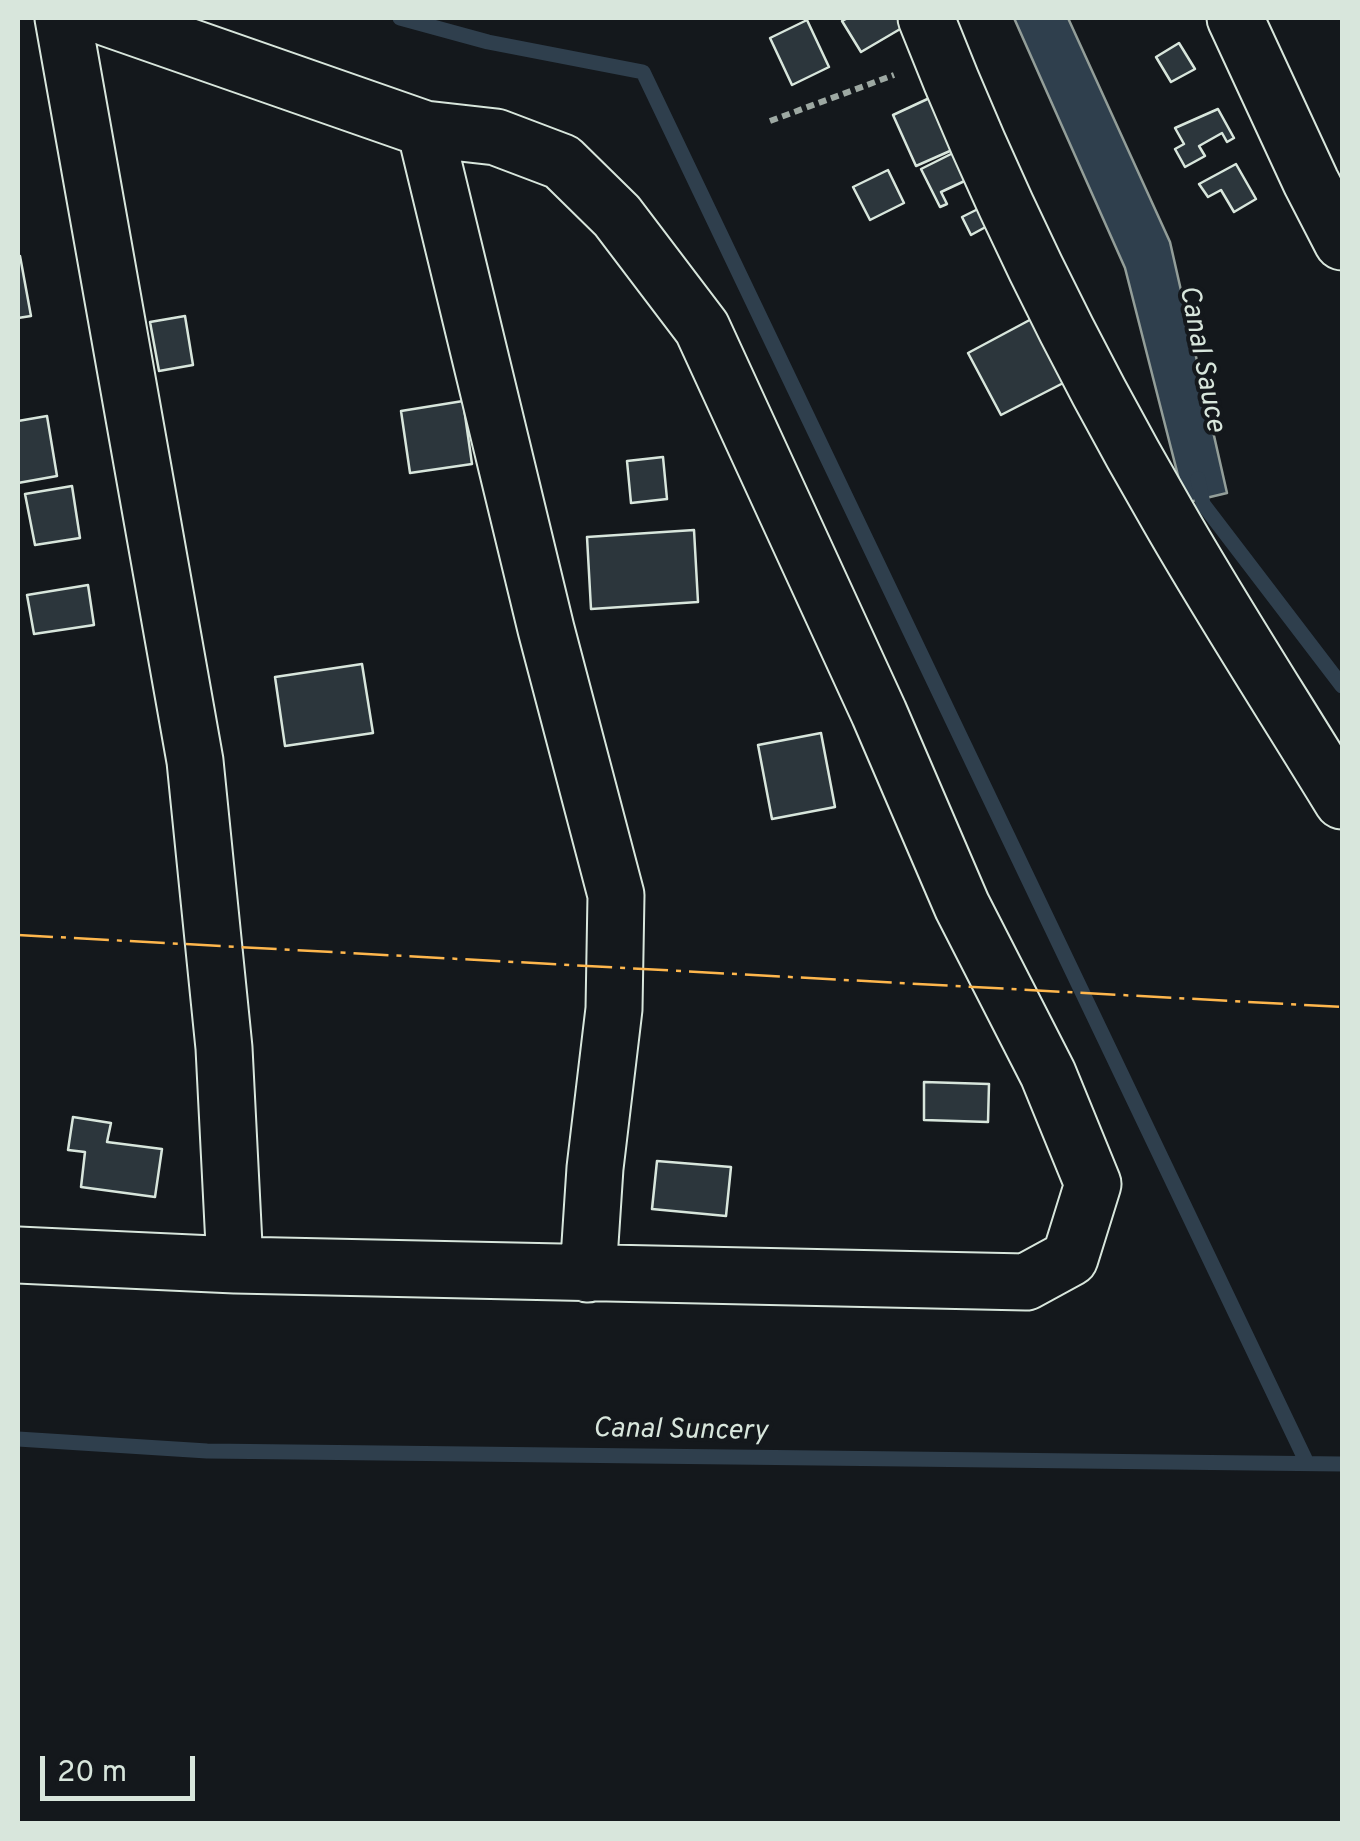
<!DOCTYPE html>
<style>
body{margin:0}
#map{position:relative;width:1360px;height:1841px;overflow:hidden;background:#14181c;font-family:Overpass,sans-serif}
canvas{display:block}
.frame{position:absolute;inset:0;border:20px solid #d8e6dc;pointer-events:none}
.scale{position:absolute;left:40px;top:1756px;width:155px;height:45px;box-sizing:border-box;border:5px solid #d8e6dc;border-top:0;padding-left:12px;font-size:30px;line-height:35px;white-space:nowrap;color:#d8e6dc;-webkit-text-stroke:8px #14181c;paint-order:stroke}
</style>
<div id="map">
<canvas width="1360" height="1841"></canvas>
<div class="frame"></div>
<div class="scale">20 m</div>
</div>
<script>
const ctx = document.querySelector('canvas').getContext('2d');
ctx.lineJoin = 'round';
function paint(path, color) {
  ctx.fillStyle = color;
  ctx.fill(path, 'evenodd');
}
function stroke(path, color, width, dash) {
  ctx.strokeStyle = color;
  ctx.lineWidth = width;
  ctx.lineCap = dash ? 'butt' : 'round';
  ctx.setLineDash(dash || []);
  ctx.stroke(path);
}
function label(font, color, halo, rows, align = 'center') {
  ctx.font = font + ' Overpass,sans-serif';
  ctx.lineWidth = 8;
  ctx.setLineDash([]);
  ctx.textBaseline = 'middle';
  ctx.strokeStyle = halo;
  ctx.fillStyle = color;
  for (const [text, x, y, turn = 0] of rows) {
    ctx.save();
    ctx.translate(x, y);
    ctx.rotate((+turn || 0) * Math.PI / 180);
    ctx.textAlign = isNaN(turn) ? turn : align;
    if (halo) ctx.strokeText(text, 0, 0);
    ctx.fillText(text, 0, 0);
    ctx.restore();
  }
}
const water = new Path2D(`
 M 1014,18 L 1068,18 L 1170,242 L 1227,493 L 1185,503 L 1125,268 Z`);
const stream = new Path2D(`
 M 400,18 L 488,42 L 643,72 L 1307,1463
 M 1198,479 L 1203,504 L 1342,686
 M 18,1439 L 207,1451 L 1342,1464`);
const building = new Path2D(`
 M 848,18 L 902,18 L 907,25 L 861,52 L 842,21 Z
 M 807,20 L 829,67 L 792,85 L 770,38 Z
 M 1179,43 L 1195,69 L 1171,82 L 1156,57 Z
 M 936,95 L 959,147 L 916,166 L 893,115 Z
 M 1218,109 L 1234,138 L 1227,142 L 1222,133 L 1199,146 L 1205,156 L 1185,167 L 1175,149 L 1184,144 L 1175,128 Z
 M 957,151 L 971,178 L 941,192 L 947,204 L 940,207 L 921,169 Z
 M 1236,164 L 1256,199 L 1234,212 L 1221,190 L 1208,197 L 1199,184 Z
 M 888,170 L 904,203 L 870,220 L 853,187 Z
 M 984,206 L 993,223 L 971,235 L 962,217 Z
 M 18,256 L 20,256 L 31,316 L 18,318 Z
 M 1039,315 L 1073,378 L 1001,415 L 968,353 Z
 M 185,316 L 193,365 L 159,371 L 150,322 Z
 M 463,401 L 472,464 L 410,473 L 401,411 Z
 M 47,416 L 57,476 L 18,483 L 18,421 Z
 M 663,457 L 667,499 L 631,503 L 627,461 Z
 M 72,486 L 80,538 L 35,545 L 25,494 Z
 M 694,530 L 698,602 L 591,609 L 587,537 Z
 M 88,585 L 94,625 L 34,634 L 27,595 Z
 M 362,664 L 373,733 L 285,746 L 275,677 Z
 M 821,733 L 835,807 L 772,819 L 758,745 Z
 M 924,1082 L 989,1084 L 988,1122 L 924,1120 Z
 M 73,1117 L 111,1123 L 107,1142 L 162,1149 L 155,1197 L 81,1187 L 85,1152 L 68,1150 Z
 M 657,1161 L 731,1167 L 726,1216 L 652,1209 Z`);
const path = new Path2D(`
 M 770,121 L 894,75`);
const minor = new Path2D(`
 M 63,18 L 195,761 L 224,1048 L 235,1265
 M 926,18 C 993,189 1075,356 1168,516 C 1223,612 1284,706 1342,801
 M 1235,18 L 1311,182 L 1342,242
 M 425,129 L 546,629 L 616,895 L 614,1009 L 595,1168 L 588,1274
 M 18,1255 L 235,1265 L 1026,1282 L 1070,1258 L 1093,1184 L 1048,1074 L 962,906 L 879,713 L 702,328 L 617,216 L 562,162 L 496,137 L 425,129 L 107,18`);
const power = new Path2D(`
 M 18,935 L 1342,1007`);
const waterNames = [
 ["Canal Sauce",1200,359,79],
 ["Canal Suncery",680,1432,1]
];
paint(water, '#2f3f4d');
stroke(water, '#939e99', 2.5);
stroke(stream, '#2f3f4d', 15);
paint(building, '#2c363c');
stroke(building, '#d8e6dc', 2.5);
stroke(minor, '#d8e6dc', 59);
stroke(path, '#9da8a2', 6, [8, 5]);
stroke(minor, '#14181c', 55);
stroke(power, '#ffb74d', 2.5, [35, 8, 5, 8]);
label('italic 28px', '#d8e6dc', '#14181c', waterNames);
</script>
